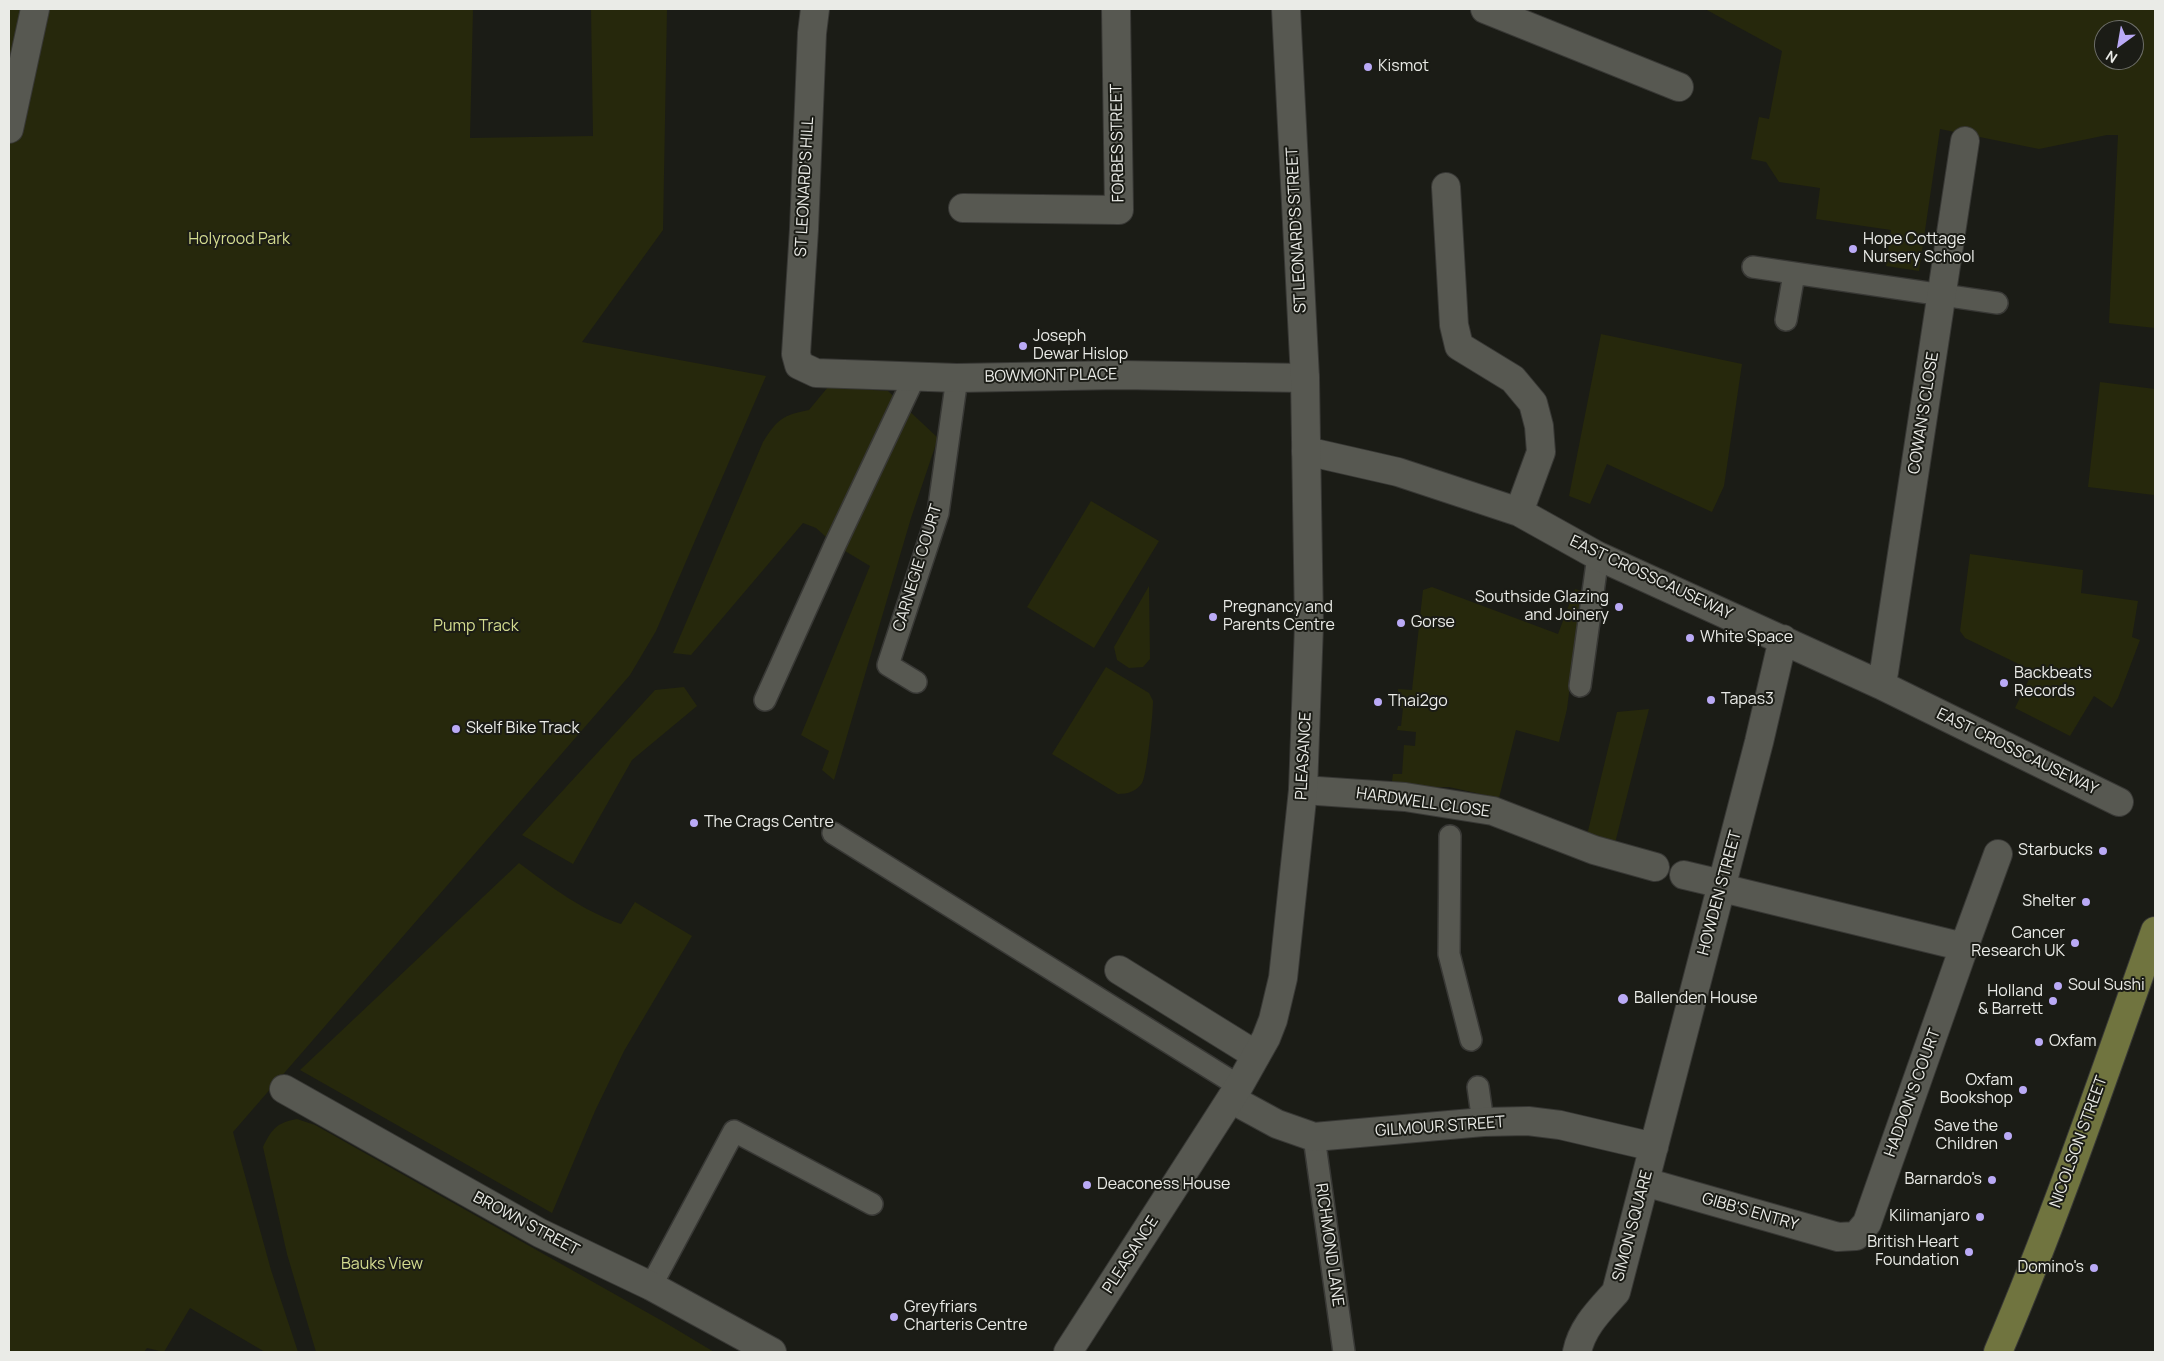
<!DOCTYPE html>
<style>
body{margin:0}
#map{position:relative;width:2164px;height:1361px;overflow:hidden;background:#1b1c16;font-family:Manrope,sans-serif}
canvas{display:block}
.frame{position:absolute;inset:0;border:10px solid #eaebe7;pointer-events:none}
.north{position:absolute;left:2094px;top:20px;width:50px;height:50px;box-sizing:border-box;background:#1b1c16;border:1px solid #6e6f6a;border-radius:50%;rotate:212deg;font-size:14px;font-weight:700;line-height:20px;text-align:center;color:#eaebe7}
.north::after{content:'';display:block;margin:auto;width:18px;height:22px;background:#baaaf6;clip-path:polygon(50% 0,100% 100%,50% 72%,0 100%)}
</style>
<div id="map">
<canvas width="2164" height="1361"></canvas>
<div class="frame"></div>
<div class="north">N</div>
</div>
<script>
const ctx = document.querySelector('canvas').getContext('2d');
ctx.lineJoin = 'round';
function paint(path, color) {
  ctx.fillStyle = color;
  ctx.fill(path, 'evenodd');
}
function stroke(path, color, width, dash) {
  ctx.strokeStyle = color;
  ctx.lineWidth = width;
  ctx.lineCap = dash ? 'butt' : 'round';
  ctx.setLineDash(dash || []);
  ctx.stroke(path);
}
function label(font, color, halo, rows, align = 'center') {
  ctx.font = font + ' Manrope,sans-serif';
  ctx.lineWidth = 4;
  ctx.setLineDash([]);
  ctx.textBaseline = 'middle';
  ctx.strokeStyle = halo;
  ctx.fillStyle = color;
  for (const [text, x, y, turn = 0] of rows) {
    ctx.save();
    ctx.translate(x, y);
    ctx.rotate((+turn || 0) * Math.PI / 180);
    ctx.textAlign = isNaN(turn) ? turn : align;
    if (halo) ctx.strokeText(text, 0, 0);
    ctx.fillText(text, 0, 0);
    ctx.restore();
  }
}
const green = new Path2D(`
 M 9,9 L 473,9 L 470,138 L 593,136 L 591,9 L 667,9 L 663,230 L 582,342 L 766,376 L 656,631 L 630,675 L 233,1132 L 271,1270 L 298,1352 L 265,1352 L 190,1308 L 164,1352 L 147,1348 L 144,1352 L 9,1352 Z
 M 1705,9 L 2155,9 L 2155,328 L 2109,323 L 2118,135 L 2107,135 L 2039,149 L 1940,129 L 1919,271 L 1886,266 L 1891,230 L 1816,219 L 1820,188 L 1779,182 L 1766,162 L 1751,159 L 1759,117 L 1769,119 L 1782,51 ZM 2104,30 L 2134,30 L 2134,60 L 2104,60 Z
 M 1601,334 L 1742,364 L 1724,486 L 1712,512 L 1607,464 L 1590,504 L 1569,496 Z
 M 2100,382 L 2155,389 L 2154,495 L 2088,487 Z
 M 828,387 L 888,391 L 938,438 L 911,518 L 834,780 L 822,770 L 829,751 L 801,735 L 870,566 L 835,545 L 816,528 L 803,523 L 691,655 L 673,653 L 763,442 C 777,420 782,415 809,410 Z
 M 1091,501 L 1159,541 L 1094,648 L 1027,607 Z
 M 1970,554 L 2083,570 L 2081,593 L 2138,601 L 2132,637 L 2140,640 L 2118,698 L 2112,708 L 2094,696 L 2070,736 L 2015,708 L 2033,671 L 1965,638 L 1960,631 Z
 M 1149,586 L 1150,659 L 1143,667 L 1129,668 L 1117,660 L 1114,647 Z
 M 1432,587 L 1558,634 L 1575,589 L 1582,591 L 1567,709 L 1559,742 L 1516,730 L 1499,798 L 1449,787 L 1391,788 L 1393,774 L 1402,774 L 1404,745 L 1415,746 L 1416,732 L 1397,730 L 1398,726 L 1401,726 L 1403,708 L 1399,708 L 1398,689 L 1412,690 L 1423,590 Z
 M 1106,667 L 1149,693 L 1153,701 C 1153,714 1147,775 1142,783 C 1137,791 1128,794 1118,794 L 1052,754 Z
 M 684,687 L 697,706 L 632,760 L 573,864 L 522,835 L 655,690 Z
 M 1649,709 L 1614,847 L 1587,835 L 1617,712 Z
 M 519,863 C 551,887 583,911 621,924 L 635,902 L 692,936 L 624,1051 L 595,1111 L 552,1213 L 300,1070 Z
 M 297,1119 L 315,1125 L 664,1322 L 714,1352 L 316,1352 L 287,1254 L 263,1147 C 272,1129 276,1123 297,1119 Z`);
const service = new Path2D(`
 M 1753,267 L 1997,303
 M 1786,320 L 1794,274
 M 916,682 L 888,665 L 938,513 L 957,378
 M 1580,686 L 1598,556
 M 765,700 L 835,545 L 915,376
 M 833,833 L 1239,1086
 M 1450,836 L 1449,954 L 1471,1040
 M 1478,1087 L 1483,1122
 M 1314,1137 L 1344,1352
 M 651,1286 L 734,1131 L 872,1204`);
const minor = new Path2D(`
 M 815,9 L 812,33 L 804,229 L 796,354 L 799,365 L 816,373 L 957,378 L 1120,375 L 1305,378
 M 1485,9 L 1679,87
 M 1446,187 L 1454,325 L 1459,346 L 1513,379 L 1533,403 L 1539,426 L 1541,452 L 1519,512
 M 963,208 L 1119,210 L 1116,9
 M 1306,451 L 1398,472 L 1519,512 L 1598,556 L 1881,685 L 2119,802
 M 1881,685 L 1884,672 L 1965,141
 M 1303,790 L 1405,797 L 1493,811 L 1594,850 L 1655,867
 M 1684,875 L 1722,884
 M 1964,947 L 1998,854
 M 1119,970 L 1256,1055
 M 284,1089 L 540,1233 L 651,1286 L 772,1352
 M 1231,1099 L 1277,1124 L 1314,1137 L 1483,1122 L 1528,1121 L 1560,1125 L 1654,1147
 M 1645,1182 L 1838,1237 L 1856,1236 L 1867,1223 L 1964,947 L 1722,888
 M 1577,1352 C 1582,1327 1600,1310 1616,1292 L 1759,742 L 1783,639`);
const tertiary = new Path2D(`
 M 9,129 L 35,9
 M 1068,1352 L 1239,1086 L 1266,1038 L 1273,1020 L 1283,978 L 1303,790 L 1309,625 L 1305,378 L 1286,9`);
const primary = new Path2D(`
 M 1998,1352 C 2057,1214 2105,1072 2155,931`);
const markers = [
 [1368,67,5,"#baaaf6"],
 [1853,249,5,"#baaaf6"],
 [1023,346,5,"#baaaf6"],
 [1619,607,5,"#baaaf6"],
 [1213,617,5,"#baaaf6"],
 [1401,623,5,"#baaaf6"],
 [1690,638,5,"#baaaf6"],
 [2004,683,5,"#baaaf6"],
 [1711,700,5,"#baaaf6"],
 [1378,702,5,"#baaaf6"],
 [456,729,5,"#baaaf6"],
 [694,823,5,"#baaaf6"],
 [2103,851,5,"#baaaf6"],
 [2086,902,5,"#baaaf6"],
 [2075,943,5,"#baaaf6"],
 [2058,986,5,"#baaaf6"],
 [1623,999,6,"#baaaf6"],
 [2053,1001,5,"#baaaf6"],
 [2039,1042,5,"#baaaf6"],
 [2023,1090,5,"#baaaf6"],
 [2008,1136,5,"#baaaf6"],
 [1992,1180,5,"#baaaf6"],
 [1087,1185,5,"#baaaf6"],
 [1980,1217,5,"#baaaf6"],
 [1969,1252,5,"#baaaf6"],
 [2094,1268,5,"#baaaf6"],
 [894,1317,5,"#baaaf6"]
];
const poiNames = [
 ["Kismot",1378,67],
 ["Hope Cottage",1863,240],
 ["Nursery School",1863,258],
 ["Joseph",1033,337],
 ["Dewar Hislop",1033,355],
 ["Southside Glazing",1609,598,"right"],
 ["and Joinery",1609,616,"right"],
 ["Pregnancy and",1223,608],
 ["Parents Centre",1223,626],
 ["Gorse",1411,623],
 ["White Space",1700,638],
 ["Backbeats",2014,674],
 ["Records",2014,692],
 ["Tapas3",1721,700],
 ["Thai2go",1388,702],
 ["Skelf Bike Track",466,729],
 ["The Crags Centre",704,823],
 ["Starbucks",2093,851,"right"],
 ["Shelter",2076,902,"right"],
 ["Cancer",2065,934,"right"],
 ["Research UK",2065,952,"right"],
 ["Soul Sushi",2068,986],
 ["Holland",2043,992,"right"],
 ["& Barrett",2043,1010,"right"],
 ["Ballenden House",1634,999],
 ["Oxfam",2049,1042],
 ["Oxfam",2013,1081,"right"],
 ["Bookshop",2013,1099,"right"],
 ["Save the",1998,1127,"right"],
 ["Children",1998,1145,"right"],
 ["Barnardo's",1982,1180,"right"],
 ["Deaconess House",1097,1185],
 ["Kilimanjaro",1970,1217,"right"],
 ["British Heart",1959,1243,"right"],
 ["Foundation",1959,1261,"right"],
 ["Domino's",2084,1268,"right"],
 ["Greyfriars",904,1308],
 ["Charteris Centre",904,1326]
];
const streetNames = [
 ["FORBES STREET",1118,143,-91],
 ["ST LEONARD'S HILL",805,187,-87],
 ["ST LEONARD'S STREET",1297,230,-93],
 ["BOWMONT PLACE",1051,376,-1],
 ["COWAN'S CLOSE",1924,413,-81],
 ["CARNEGIE COURT",918,568,-73],
 ["EAST CROSSCAUSEWAY",1651,578,25],
 ["EAST CROSSCAUSEWAY",2017,752,26],
 ["PLEASANCE",1304,756,-87],
 ["HARDWELL CLOSE",1423,803,8],
 ["HOWDEN STREET",1720,893,-75],
 ["HADDON'S COURT",1913,1093,-70],
 ["GILMOUR STREET",1440,1127,-4],
 ["NICOLSON STREET",2079,1142,-70],
 ["GIBB'S ENTRY",1750,1212,16],
 ["BROWN STREET",526,1224,28],
 ["SIMON SQUARE",1633,1226,-75],
 ["RICHMOND LANE",1329,1245,82],
 ["PLEASANCE",1131,1255,-57]
];
const parkNames = [
 ["Holyrood Park",239,240],
 ["Pump Track",476,627],
 ["Bauks View",382,1265]
];
paint(green, '#26280c');
stroke(service, '#383835', 24);
stroke(minor, '#383835', 30);
stroke(tertiary, '#383835', 30);
stroke(primary, '#383835', 30);
stroke(service, '#575851', 21);
stroke(minor, '#575851', 28);
stroke(tertiary, '#575851', 28);
stroke(primary, '#70743f', 28);
for (const [x, y, r, color] of markers) {
  const dot = new Path2D();
  dot.arc(x, y, r, 0, 2 * Math.PI);
  ctx.fillStyle = color;
  ctx.fill(dot);
  stroke(dot, '#1b1c16', 2);
}
label('16px', '#eaebe7', '#1b1c16', poiNames, 'left');
label('16px', '#eaebe7', '#1b1c16', streetNames);
label('16px', '#d3db8f', '#1b1c16', parkNames);
</script>
